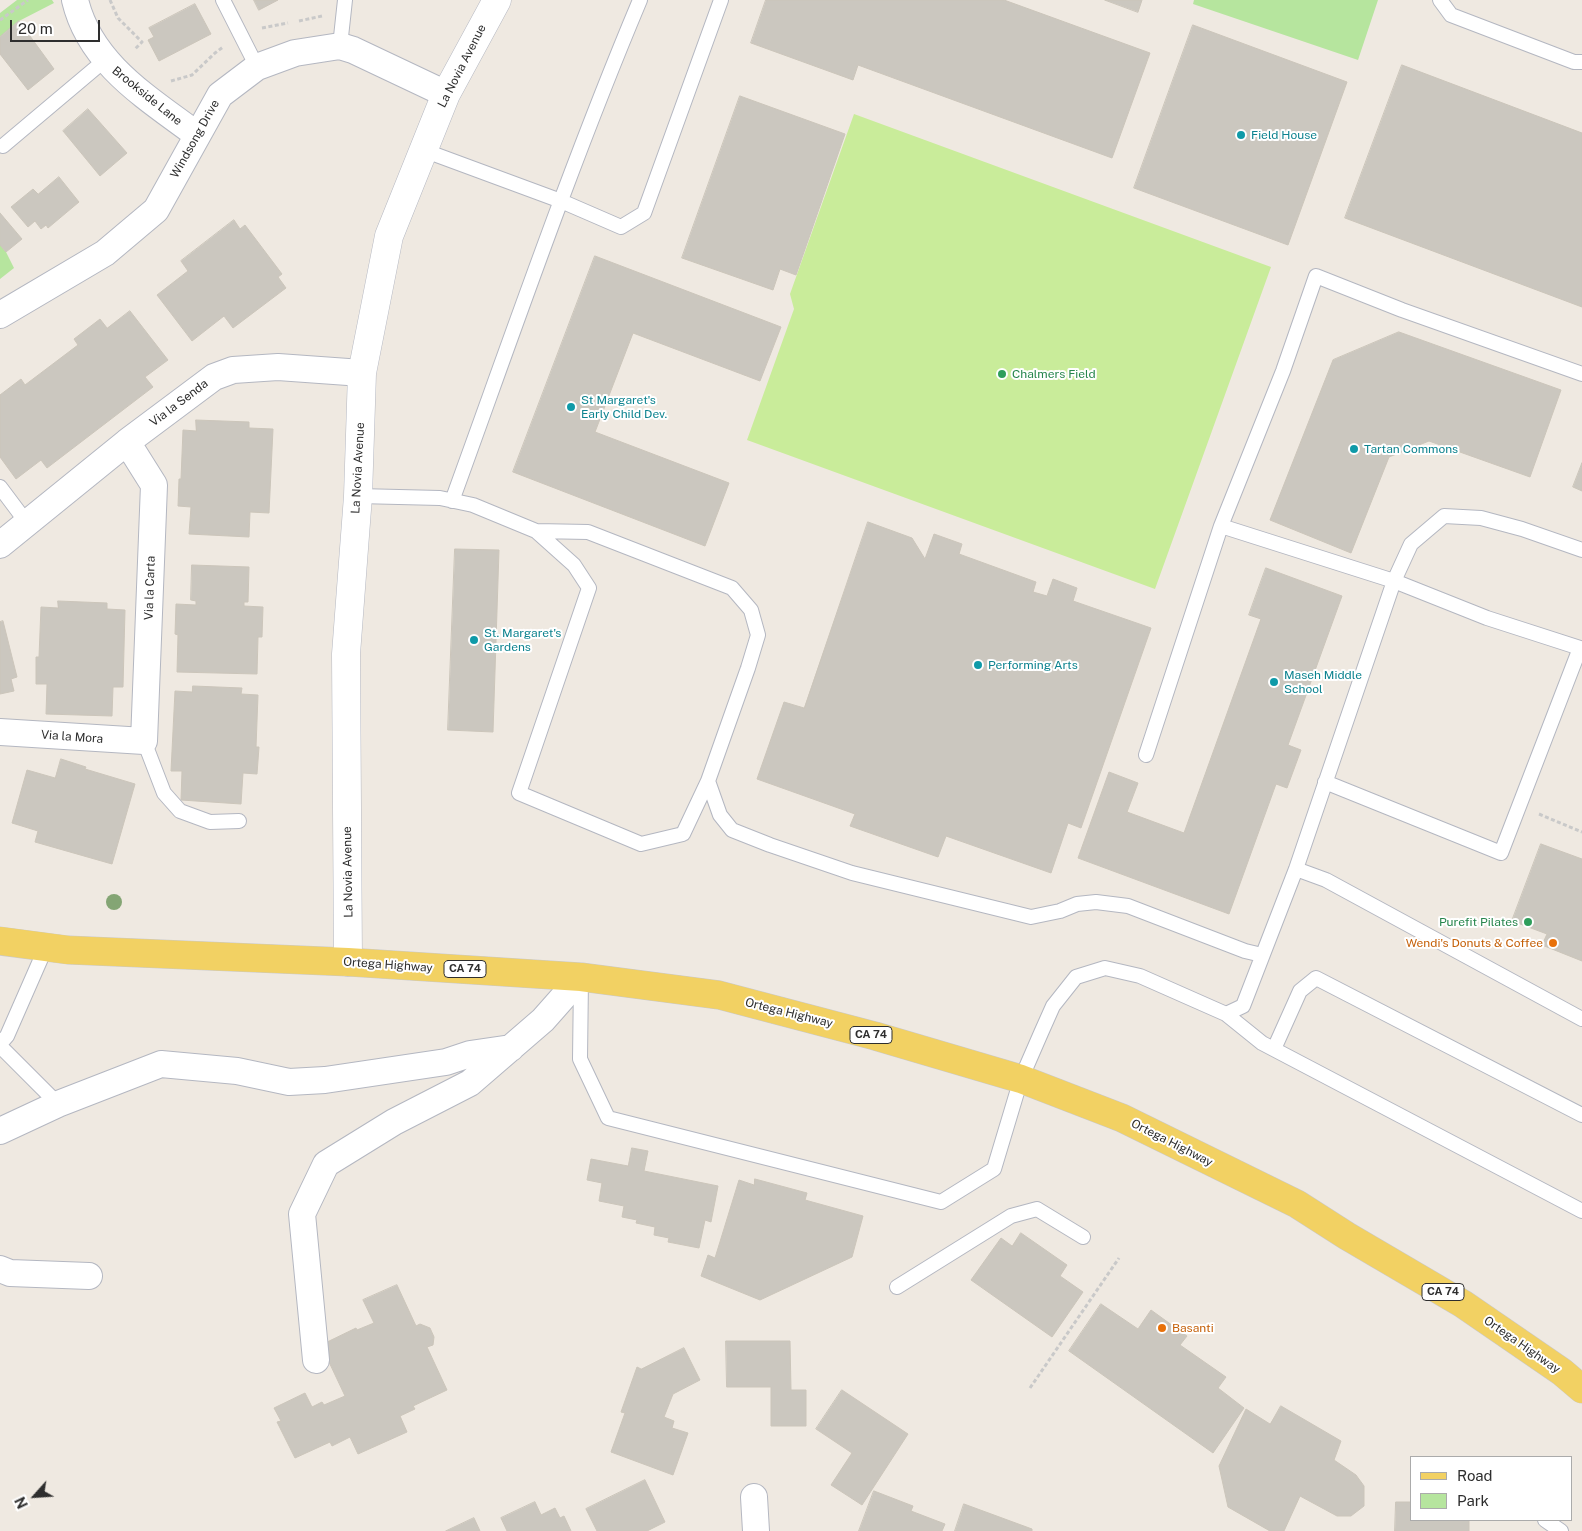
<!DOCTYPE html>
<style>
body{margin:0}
#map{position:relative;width:1582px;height:1531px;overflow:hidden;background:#efe9e1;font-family:"Public Sans",sans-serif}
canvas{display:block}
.legend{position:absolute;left:1410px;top:1456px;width:162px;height:65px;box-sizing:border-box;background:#fff;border:1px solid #ababab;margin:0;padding:6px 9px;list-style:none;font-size:15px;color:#2e2e2e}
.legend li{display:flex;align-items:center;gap:10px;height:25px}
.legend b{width:25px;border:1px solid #ababab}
.north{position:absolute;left:10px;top:1471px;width:50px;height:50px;-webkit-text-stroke:4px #fff;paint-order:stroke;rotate:244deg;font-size:14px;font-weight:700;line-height:20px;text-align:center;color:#2e2e2e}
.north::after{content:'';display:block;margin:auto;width:18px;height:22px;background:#2e2e2e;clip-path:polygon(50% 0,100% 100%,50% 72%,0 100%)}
.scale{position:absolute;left:10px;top:20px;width:90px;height:22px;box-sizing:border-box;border:2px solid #2e2e2e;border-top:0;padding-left:6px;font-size:15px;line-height:18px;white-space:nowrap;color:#2e2e2e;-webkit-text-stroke:4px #fff;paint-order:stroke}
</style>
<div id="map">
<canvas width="1582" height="1531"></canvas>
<ul class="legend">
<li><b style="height:6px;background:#f2d163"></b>Road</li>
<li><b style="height:14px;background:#b6e59e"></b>Park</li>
</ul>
<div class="north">N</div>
<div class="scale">20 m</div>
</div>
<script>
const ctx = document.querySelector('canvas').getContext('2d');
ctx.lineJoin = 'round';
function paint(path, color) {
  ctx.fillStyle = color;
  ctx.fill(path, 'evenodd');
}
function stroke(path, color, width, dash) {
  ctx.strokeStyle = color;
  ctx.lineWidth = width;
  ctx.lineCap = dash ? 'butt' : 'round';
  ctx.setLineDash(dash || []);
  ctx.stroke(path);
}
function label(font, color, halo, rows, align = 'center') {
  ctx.font = font + ' "Public Sans",sans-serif';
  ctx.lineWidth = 4;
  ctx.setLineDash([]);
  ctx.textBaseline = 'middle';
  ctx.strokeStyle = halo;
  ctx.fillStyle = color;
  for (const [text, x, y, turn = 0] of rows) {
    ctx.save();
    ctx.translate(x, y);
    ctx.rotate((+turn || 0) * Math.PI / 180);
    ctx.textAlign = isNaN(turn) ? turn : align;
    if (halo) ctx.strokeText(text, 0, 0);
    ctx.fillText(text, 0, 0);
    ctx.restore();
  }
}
const green = new Path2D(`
 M 17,0 L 52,0 L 54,3 L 19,21 L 0,37 L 0,13 Z
 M 1194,0 L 1378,0 L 1358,60 L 1193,4 Z
 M 0,245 L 6,252 L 14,268 L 0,279 Z`);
const pitch = new Path2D(`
 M 854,114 L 1271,267 L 1155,589 L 747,440 L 794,309 L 790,294 Z`);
const building = new Path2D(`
 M 254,0 L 278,0 L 259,10 Z
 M 766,0 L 1004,0 L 1150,53 L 1112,158 L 858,65 L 853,80 L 751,43 Z
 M 1105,0 L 1142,0 L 1138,12 Z
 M 195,4 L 211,34 L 159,61 L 148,40 L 154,37 L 149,28 Z
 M 19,21 L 54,69 L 28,90 L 0,54 L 0,37 Z
 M 1193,25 L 1347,82 L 1288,245 L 1134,188 Z
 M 1402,65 L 1582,133 L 1582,307 L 1345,218 Z
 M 740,96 L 845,134 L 796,275 L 780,269 L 773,290 L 682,258 Z
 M 88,109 L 127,153 L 100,176 L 63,131 Z
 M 59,177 L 79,202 L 48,228 L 46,225 L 41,229 L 35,221 L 28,227 L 11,207 L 33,189 L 38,194 Z
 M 0,213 L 22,239 L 6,252 L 0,245 Z
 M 234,220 L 240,229 L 245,225 L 282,274 L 278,277 L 286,288 L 233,328 L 224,316 L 192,341 L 157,295 L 188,271 L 181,261 Z
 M 595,256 L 781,327 L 760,381 L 633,333 L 595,432 L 729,483 L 705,546 L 513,472 Z
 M 130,311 L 168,360 L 145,377 L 153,387 L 47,468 L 41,460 L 16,479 L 0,457 L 0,395 L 21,379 L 25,385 L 78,345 L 74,339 L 100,319 L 107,328 Z
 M 1399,332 L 1561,390 L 1530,477 L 1429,441 L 1389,457 L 1351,553 L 1270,520 L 1333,360 Z
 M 196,420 L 249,422 L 249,428 L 273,429 L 269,513 L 250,512 L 249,537 L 189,534 L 191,507 L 178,506 L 179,479 L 181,479 L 183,430 L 196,431 Z
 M 1582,463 L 1582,491 L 1573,487 Z
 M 868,522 L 912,538 L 925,559 L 934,534 L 962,544 L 959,554 L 1036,582 L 1033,592 L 1047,596 L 1053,579 L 1077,588 L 1073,601 L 1151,628 L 1081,828 L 1068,823 L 1051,873 L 946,836 L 938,857 L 850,826 L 855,814 L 757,779 L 784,702 L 804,708 Z
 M 455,549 L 499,550 L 493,732 L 448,730 Z
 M 192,565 L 249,567 L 248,602 L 244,602 L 244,606 L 263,607 L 262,637 L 258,637 L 257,674 L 177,672 L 178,635 L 175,634 L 176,604 L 196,605 L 196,601 L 191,600 Z
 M 1266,568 L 1342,596 L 1288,745 L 1301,750 L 1287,788 L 1276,784 L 1229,914 L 1078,858 L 1109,772 L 1138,783 L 1127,812 L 1184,833 L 1261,619 L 1249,615 Z
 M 58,601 L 107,603 L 107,609 L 125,610 L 123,687 L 113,687 L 112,716 L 46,714 L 47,684 L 36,684 L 36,657 L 39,657 L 41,607 L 58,608 Z
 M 3,621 L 17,677 L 11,679 L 14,691 L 0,694 L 0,622 Z
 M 193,686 L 242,688 L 241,694 L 258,695 L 256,747 L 259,747 L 257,774 L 243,773 L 241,804 L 181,800 L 182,771 L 171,771 L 175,691 L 192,692 Z
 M 61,759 L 86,767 L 85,769 L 135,784 L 112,864 L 35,842 L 38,831 L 12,823 L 27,770 L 55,778 Z
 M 1541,844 L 1582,859 L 1582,961 L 1542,945 L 1547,934 L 1512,921 Z
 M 632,1148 L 648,1151 L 644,1171 L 718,1186 L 711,1222 L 705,1220 L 699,1248 L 668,1242 L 669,1238 L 654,1235 L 655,1227 L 636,1223 L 637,1220 L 622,1217 L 624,1206 L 599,1201 L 602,1183 L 587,1180 L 591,1159 L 628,1166 Z
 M 755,1179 L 807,1193 L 805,1200 L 863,1216 L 852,1257 L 760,1300 L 701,1276 L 708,1255 L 715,1258 L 739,1180 L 754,1185 Z
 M 1021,1233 L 1067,1265 L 1060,1276 L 1083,1292 L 1052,1337 L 971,1280 L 1001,1238 L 1012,1246 Z
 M 397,1285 L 416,1326 L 420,1324 L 430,1328 L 434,1337 L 433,1345 L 427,1347 L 447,1390 L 413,1406 L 415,1409 L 400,1416 L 407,1432 L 358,1454 L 350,1437 L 332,1446 L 330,1442 L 295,1458 L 277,1422 L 281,1421 L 274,1408 L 305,1393 L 312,1407 L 322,1402 L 324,1405 L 345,1396 L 321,1345 L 356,1328 L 357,1330 L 374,1323 L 363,1300 Z
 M 1101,1304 L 1138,1329 L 1151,1310 L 1187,1336 L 1180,1345 L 1226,1377 L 1218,1388 L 1244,1408 L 1213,1453 L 1069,1351 Z
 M 726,1341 L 790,1341 L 791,1390 L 806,1390 L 806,1426 L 771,1426 L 771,1387 L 727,1387 Z
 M 684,1348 L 700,1380 L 673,1394 L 664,1417 L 674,1421 L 672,1428 L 688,1433 L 673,1475 L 611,1452 L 625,1413 L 621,1412 L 637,1367 L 641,1369 Z
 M 842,1390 L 908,1434 L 862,1505 L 831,1485 L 852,1453 L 816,1429 Z
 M 1281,1406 L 1341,1441 L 1334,1460 L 1356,1475 L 1364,1486 L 1364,1506 L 1351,1516 L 1337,1516 L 1300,1496 L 1284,1531 L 1270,1531 L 1228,1507 L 1219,1466 L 1246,1409 L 1270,1424 Z
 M 645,1480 L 665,1522 L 647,1531 L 597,1531 L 586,1509 Z
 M 874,1491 L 913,1506 L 911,1511 L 945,1524 L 942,1531 L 859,1531 Z
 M 535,1502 L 541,1515 L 555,1508 L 560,1518 L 564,1516 L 571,1531 L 507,1531 L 501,1518 Z
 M 1396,1502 L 1411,1502 L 1411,1520 L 1469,1520 L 1469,1531 L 1395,1531 Z
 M 964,1504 L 1032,1529 L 1032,1531 L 955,1531 Z
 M 474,1518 L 480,1531 L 446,1531 Z`);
const path = new Path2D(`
 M 110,0 L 118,18 L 142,42 L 135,49
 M 0,20 L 28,0
 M 299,21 L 322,16
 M 262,28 L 288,23
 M 171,81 L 192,75 L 215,53 L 223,47
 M 1539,814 L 1582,832
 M 1030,1388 L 1119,1258`);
const lane = new Path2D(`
 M 223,0 L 257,67
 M 1440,0 L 1451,15 L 1574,62 L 1582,62
 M 340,46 L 345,0
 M 3,146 L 105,60
 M 423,150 L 561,201 L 621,227 L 644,213 L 721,0
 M 0,487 L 27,523
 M 358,496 L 440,498 L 473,505 L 536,531 L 574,565 L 589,588 L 519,793 L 641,844 L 683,834 L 708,781
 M 452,501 C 513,333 571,164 640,0
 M 1221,526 L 1394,581 L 1487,618 L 1580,648 L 1501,853 L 1325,782
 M 536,531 L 588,532 L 732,588 L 751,610 L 758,635 L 748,668 L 708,781 L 720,815 L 732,830 L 770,845 L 852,873 L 1031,917 L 1060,911 L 1077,904 L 1096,902 L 1128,906 L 1245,951 L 1262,955
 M 144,741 L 164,793 L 180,811 L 210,822 L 239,821
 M 1146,755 L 1221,526 L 1283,371 L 1316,276 L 1402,310 L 1582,374
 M 1296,869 L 1326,880 L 1582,1019
 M 581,980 L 580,1059 L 608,1118 L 941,1202 L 994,1169 L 1021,1079 L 1041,1033 L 1053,1006 L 1076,977 L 1105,968 L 1140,976 L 1226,1014 L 1243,1006 L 1296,869 L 1394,581 L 1411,544 L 1444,516 L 1481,518 L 1522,529 L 1582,550
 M 1226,1014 L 1262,1043 L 1582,1211
 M 0,1044 L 7,1036 L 46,947
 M 0,1046 L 58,1104
 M 1274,1049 L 1300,991 L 1316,978 L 1582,1115
 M 897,1287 L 1011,1216 L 1037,1209 L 1083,1237
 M 1545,1520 L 1561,1531`);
const street = new Path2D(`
 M 75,0 C 90,64 148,98 197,135
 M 0,315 L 105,253 L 156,210 L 220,95 L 257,67 L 295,53 L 340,46 L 353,50 L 446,94
 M 0,545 L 127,442 L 214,377 L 233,370 L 278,367 L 362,373
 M 0,732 L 144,741 L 154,485 L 127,442
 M 0,1131 L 58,1104 L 161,1064 L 237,1071 L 289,1082 L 325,1080 L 446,1062 L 470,1054 L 511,1048
 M 0,1269 L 10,1273 L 89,1276
 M 316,1360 L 302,1214 L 326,1164 L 394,1122 L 470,1083 L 543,1020 L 581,977
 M 754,1497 L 756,1531`);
const secondary = new Path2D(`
 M 348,962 L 346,654 L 358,496 L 362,373 L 389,236 L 446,94 L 497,0`);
const primary = new Path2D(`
 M 0,941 L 68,950 L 348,962 L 581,977 L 719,995 L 875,1036 L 1021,1079 L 1122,1118 L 1297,1204 L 1347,1236 L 1463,1304 L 1562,1372 L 1582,1389`);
const trees = [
 [114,902]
];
const markers = [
 [1241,135,5,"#0f9aa8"],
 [1002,374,5,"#2e9e5b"],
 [571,407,5,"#0f9aa8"],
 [1354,449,5,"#0f9aa8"],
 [474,640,5,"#0f9aa8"],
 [978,665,5,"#0f9aa8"],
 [1274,682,5,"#0f9aa8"],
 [1528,922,5,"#2e9e5b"],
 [1553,943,5,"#e8710a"],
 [1162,1328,5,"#e8710a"]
];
const shields = [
 [465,969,42],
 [871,1035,42],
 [1443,1292,42]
];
const shieldNames = [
 ["CA 74",465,969],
 ["CA 74",871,1035],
 ["CA 74",1443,1292]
];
const streetNames = [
 ["La Novia Avenue",462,66,-63],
 ["Brookside Lane",147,96,39],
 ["Windsong Drive",195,139,-61],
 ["Via la Senda",179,403,-37],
 ["La Novia Avenue",358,468,-87],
 ["Via la Carta",150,588,-88],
 ["Via la Mora",72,737,4],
 ["La Novia Avenue",348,872,-91],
 ["Ortega Highway",388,965,4],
 ["Ortega Highway",789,1013,14],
 ["Ortega Highway",1172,1143,27],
 ["Ortega Highway",1522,1345,35]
];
const cultureNames = [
 ["Field House",1251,135],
 ["St Margaret's",581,400],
 ["Early Child Dev.",581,414],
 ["Tartan Commons",1364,449],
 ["St. Margaret's",484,633],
 ["Gardens",484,647],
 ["Performing Arts",988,665],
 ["Maseh Middle",1284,675],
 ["School",1284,689]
];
const leisureNames = [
 ["Chalmers Field",1012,374],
 ["Purefit Pilates",1518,922,"right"]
];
const foodNames = [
 ["Wendi's Donuts & Coffee",1543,943],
 ["Basanti",1172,1328,"left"]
];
paint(green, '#b6e59e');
paint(pitch, '#c9ec9a');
paint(building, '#cbc7bf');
stroke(building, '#cbc5ba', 1);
stroke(lane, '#b4b7c1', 16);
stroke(street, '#b4b7c1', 28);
stroke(secondary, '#b4b7c1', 29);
stroke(primary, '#c9c9c9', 29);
stroke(path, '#c9c9c9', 3, [4, 2.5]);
stroke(lane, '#fff', 14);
stroke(street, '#fff', 26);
stroke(secondary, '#fff', 28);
stroke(primary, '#f2d163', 28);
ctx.fillStyle = '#84a574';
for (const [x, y] of trees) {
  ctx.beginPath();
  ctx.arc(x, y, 8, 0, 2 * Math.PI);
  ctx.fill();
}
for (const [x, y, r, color] of markers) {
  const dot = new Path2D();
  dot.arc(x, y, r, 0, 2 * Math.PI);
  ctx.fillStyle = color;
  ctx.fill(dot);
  stroke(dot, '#fff', 2);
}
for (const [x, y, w] of shields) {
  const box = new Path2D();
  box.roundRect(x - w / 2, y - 8.5, w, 17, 4);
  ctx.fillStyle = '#fff';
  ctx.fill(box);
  stroke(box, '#2e2e2e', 1);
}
label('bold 11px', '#2e2e2e', null, shieldNames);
label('12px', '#2e2e2e', '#fff', streetNames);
label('12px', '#0d838f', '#fff', cultureNames, 'left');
label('12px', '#27864d', '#fff', leisureNames, 'left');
label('12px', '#c56008', '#fff', foodNames, 'right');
</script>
